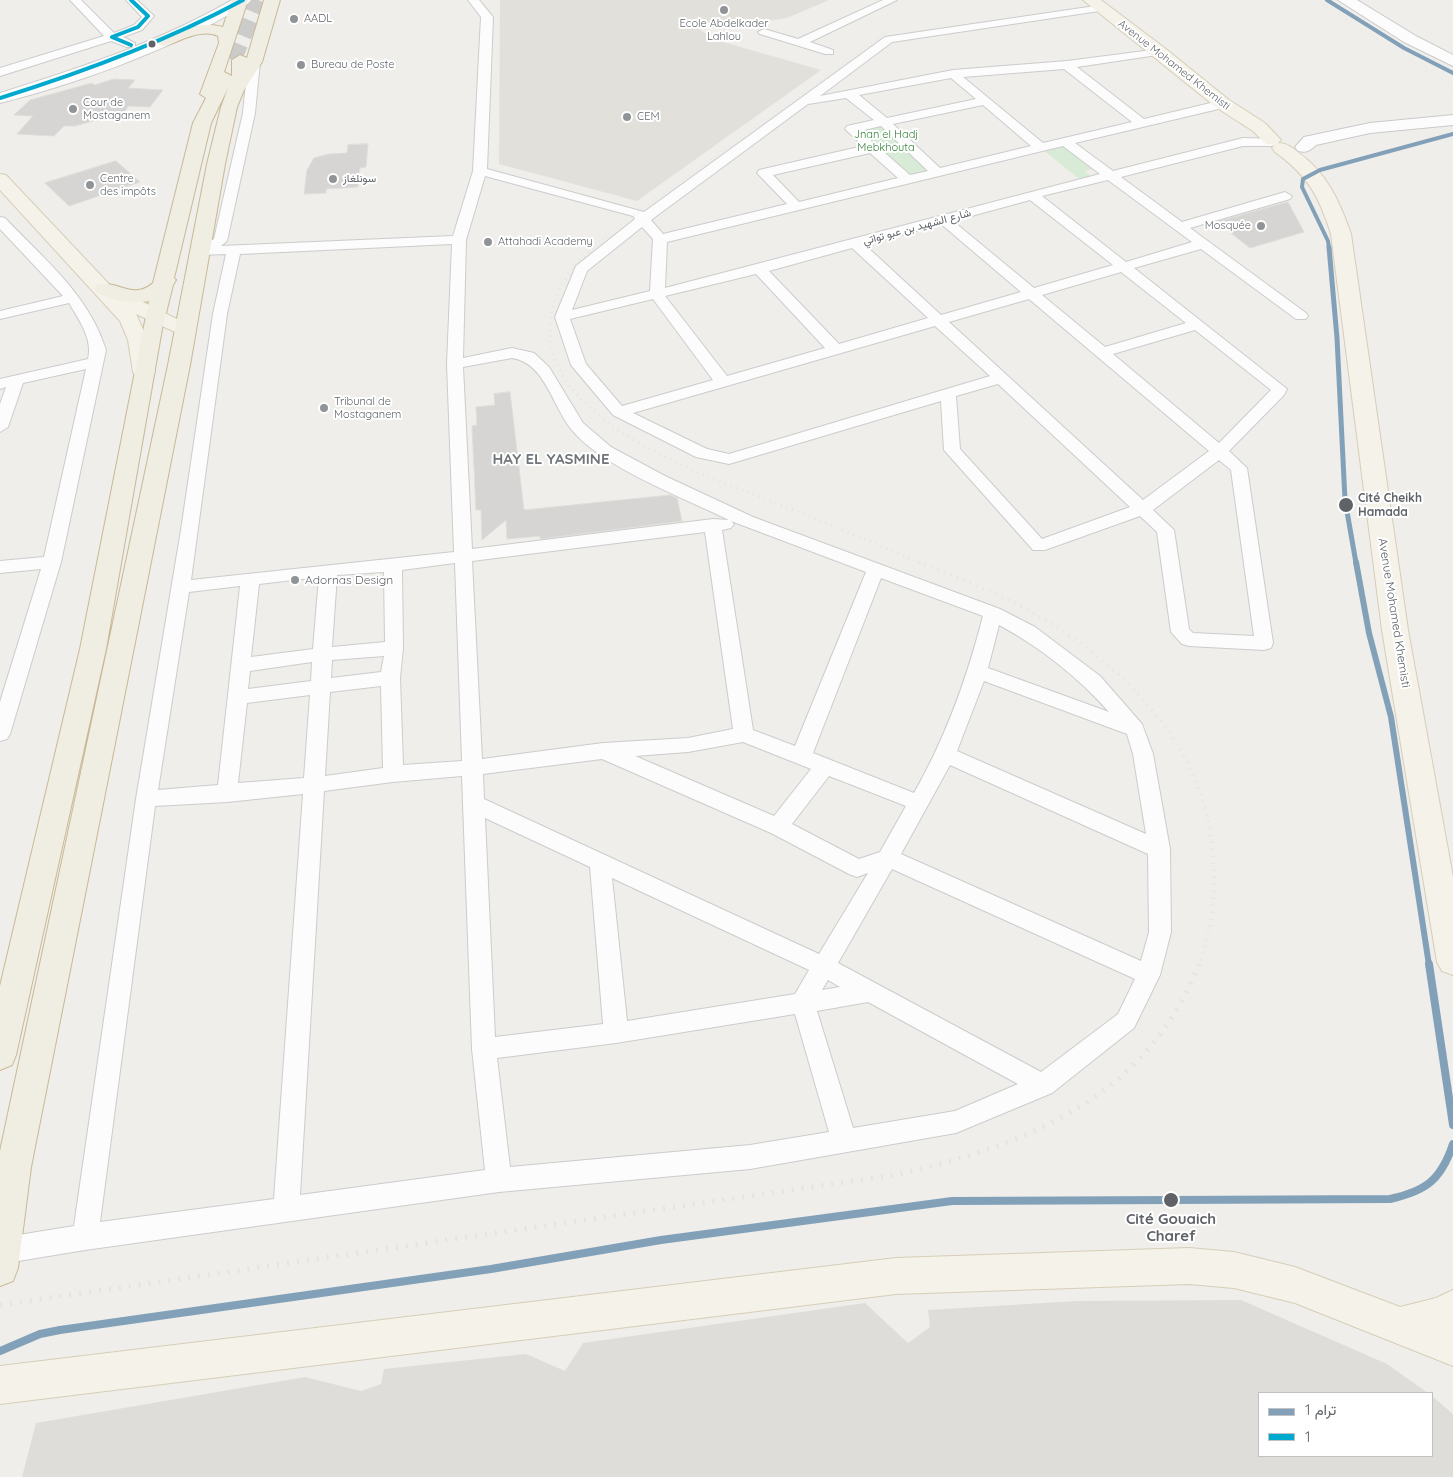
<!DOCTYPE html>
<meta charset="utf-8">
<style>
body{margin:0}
#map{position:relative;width:1453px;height:1477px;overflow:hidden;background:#efeeea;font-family:Quicksand,Vazirmatn,sans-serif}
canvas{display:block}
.legend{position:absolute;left:1258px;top:1392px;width:175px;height:65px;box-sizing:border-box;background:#fff;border:1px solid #bfc1c3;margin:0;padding:6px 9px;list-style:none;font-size:15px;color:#5f6368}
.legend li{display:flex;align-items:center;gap:10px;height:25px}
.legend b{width:25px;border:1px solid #bfc1c3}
</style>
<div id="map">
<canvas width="1453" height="1477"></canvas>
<ul class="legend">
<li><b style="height:6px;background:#82a1b9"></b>ترام 1</li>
<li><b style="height:6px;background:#00a9ce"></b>1</li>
</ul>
</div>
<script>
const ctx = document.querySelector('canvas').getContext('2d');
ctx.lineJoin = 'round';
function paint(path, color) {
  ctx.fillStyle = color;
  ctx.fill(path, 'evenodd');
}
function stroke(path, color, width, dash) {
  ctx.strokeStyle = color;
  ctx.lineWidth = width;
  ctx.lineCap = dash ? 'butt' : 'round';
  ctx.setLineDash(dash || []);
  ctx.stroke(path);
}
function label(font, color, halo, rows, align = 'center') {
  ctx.font = font + ' Quicksand,Vazirmatn,sans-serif';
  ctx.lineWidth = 4;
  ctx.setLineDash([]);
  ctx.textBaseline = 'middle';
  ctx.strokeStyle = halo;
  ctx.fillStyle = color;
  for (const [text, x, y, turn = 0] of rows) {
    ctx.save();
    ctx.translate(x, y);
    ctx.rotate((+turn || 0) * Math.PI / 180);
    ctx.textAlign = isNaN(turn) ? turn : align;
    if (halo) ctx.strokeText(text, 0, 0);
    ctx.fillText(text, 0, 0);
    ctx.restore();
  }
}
const industrial = new Path2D(`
 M 1241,1300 L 1387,1364 L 1428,1393 L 1259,1393 L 1259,1456 L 1432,1456 L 1432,1396 L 1453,1414 L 1453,1477 L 22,1477 L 36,1423 L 305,1377 L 361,1391 L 381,1384 L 384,1369 L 526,1354 L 565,1371 L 583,1343 L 865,1303 L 908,1343 L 930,1327 L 928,1310 L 1077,1301 Z`);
const education = new Path2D(`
 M 500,0 L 829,0 L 787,18 L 730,26 L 685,20 L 716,40 L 821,70 L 637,201 L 499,164 Z`);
const green = new Path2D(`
 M 884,122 L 937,172 L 907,179 L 851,129 Z
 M 1065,142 L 1098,168 L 1085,171 L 1095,180 L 1084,183 L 1041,148 Z`);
const building = new Path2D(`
 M 114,79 L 135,80 L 128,88 L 163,90 L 150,107 L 128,106 L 125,112 L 107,117 L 75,126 L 64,126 L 54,136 L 17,134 L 33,116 L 14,115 L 30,100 L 92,83 L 94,85 Z
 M 368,144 L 366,167 L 360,168 L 358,187 L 326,189 L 326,193 L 304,194 L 307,170 L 314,158 L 329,154 L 347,153 L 348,145 Z
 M 116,161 L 140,182 L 69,206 L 45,183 Z
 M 1288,202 L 1304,232 L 1250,248 L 1217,222 Z
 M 510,392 L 524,510 L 670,495 L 677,498 L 682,521 L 540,539 L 540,536 L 507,539 L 506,520 L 482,540 L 481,510 L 476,510 L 472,426 L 477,425 L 476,407 L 495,405 L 494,394 Z`);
const highwayTunnel = new Path2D(`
 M 233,60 L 258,0`);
const street = new Path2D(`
 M 70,0 L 81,0 L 114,33 L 134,25 L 142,17 L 126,0 L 137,0 L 154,16 L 142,30 L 123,37 L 135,43 L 135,47 L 127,47 L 111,41 L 0,76 L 0,68 L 104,36 Z
 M 468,0 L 479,0 L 493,17 L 487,169 L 644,212 L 885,37 L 1102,5 L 1106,6 L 1106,10 L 892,42 L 820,96 L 953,70 L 1067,61 L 1160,49 L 1166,52 L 1164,54 L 1077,67 L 1144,119 L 1223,100 L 1227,101 L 1229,104 L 1227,107 L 1075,143 L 1113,171 L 1243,138 L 1276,139 L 1278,142 L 1276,145 L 1272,146 L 1243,146 L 1121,177 L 1182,222 L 1285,192 L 1292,196 L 1290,199 L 1190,228 L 1306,313 L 1308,316 L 1306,319 L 1296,319 L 1201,249 L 1134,268 L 1287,389 L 1284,395 L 1229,451 L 1247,468 L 1273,643 L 1271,648 L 1264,650 L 1189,646 L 1182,644 L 1171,632 L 1157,532 L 1140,516 L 1045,550 L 1033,550 L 944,450 L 941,401 L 729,464 L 696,457 L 613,415 L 571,365 L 555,317 L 576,266 L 635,219 L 633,216 L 485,176 L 466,240 L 463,358 L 512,348 L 534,353 L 549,367 L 583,423 L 611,447 L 665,476 L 753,517 L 1000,609 L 1035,627 L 1100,676 L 1142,724 L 1153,754 L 1170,849 L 1171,932 L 1160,975 L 1134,1028 L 1052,1093 L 956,1133 L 750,1169 L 499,1192 L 85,1250 L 0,1264 L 0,1238 L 74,1226 L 136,799 L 181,530 L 213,314 L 226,254 L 200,255 L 193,251 L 214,239 L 243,113 L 248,62 L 254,58 L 260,62 L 255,113 L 227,241 L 221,246 L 453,236 L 473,171 L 481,17 ZM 1064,69 L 1132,122 L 1043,143 L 963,77 ZM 951,78 L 976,99 L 887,118 L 859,95 ZM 846,98 L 874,120 L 847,126 L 845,129 L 863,146 L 759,170 L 757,173 L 787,204 L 663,234 L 651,220 L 808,104 ZM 983,105 L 1031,146 L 940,168 L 893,124 ZM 881,126 L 928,171 L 910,175 L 860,131 ZM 1063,146 L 1100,174 L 665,288 L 667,242 ZM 870,153 L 898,178 L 799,202 L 773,175 ZM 1108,180 L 1192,242 L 1126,262 L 1042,196 ZM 1030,200 L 1113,265 L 1034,288 L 953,221 ZM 941,224 L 1021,292 L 941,315 L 865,245 ZM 642,227 L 653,239 L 650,291 L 572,310 L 587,271 ZM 452,244 L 447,364 L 454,552 L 191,580 L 227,314 L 240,254 ZM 852,248 L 928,318 L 839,344 L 769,271 ZM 1121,272 L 1186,323 L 1105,347 L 1042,295 ZM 756,274 L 825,348 L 727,376 L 665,296 ZM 653,299 L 713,380 L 622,406 L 586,364 L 570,319 ZM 1029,299 L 1209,451 L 1143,500 L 949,322 ZM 935,326 L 990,376 L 729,454 L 707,449 L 633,413 ZM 1195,330 L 1271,390 L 1219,443 L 1113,354 ZM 512,358 C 545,363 552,405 571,429 C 601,467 684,498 729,520 L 713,519 L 472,549 L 463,367 ZM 998,384 L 1130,507 L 1042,539 L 960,449 L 956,396 ZM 1219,460 L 1231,470 L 1254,636 L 1193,633 L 1189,629 L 1174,530 L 1153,510 ZM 731,521 L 866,572 L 795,746 L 753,730 L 722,530 L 731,528 L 734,524 ZM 705,532 L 733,729 L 688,738 L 603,743 L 482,759 L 472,561 ZM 455,563 L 462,761 L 403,765 L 400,678 L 403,648 L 402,570 ZM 384,572 L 385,642 L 332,647 L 337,575 ZM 319,577 L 313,649 L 251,657 L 259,584 ZM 881,578 L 983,616 C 967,678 946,737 914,793 L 813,753 ZM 240,586 L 218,785 L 158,790 L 189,592 ZM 999,625 C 1040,647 1078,677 1109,712 L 988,668 ZM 384,656 L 381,672 L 331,678 L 332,660 ZM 312,662 L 311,681 L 248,689 L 250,671 ZM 984,681 L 1127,734 L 1133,754 L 1146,834 L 957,751 ZM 381,686 L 383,768 L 325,776 L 330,692 ZM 310,695 L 304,778 L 238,783 L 247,703 ZM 743,742 L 811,769 L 774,816 L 635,756 L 688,752 ZM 602,759 L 771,833 L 849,874 L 857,877 L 868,873 L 819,954 L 484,799 L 483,774 ZM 950,765 L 1148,854 L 1149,932 L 1141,961 L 901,854 ZM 462,776 L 472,1049 L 485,1170 L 300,1195 L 324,791 L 393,782 ZM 829,776 L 906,806 L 880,852 L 859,859 L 792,824 ZM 303,794 L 274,1199 L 100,1222 L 155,806 L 227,802 ZM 485,818 L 590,867 L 603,1024 L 495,1037 ZM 892,869 L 1135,979 L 1118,1014 L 1041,1072 L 838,963 ZM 612,878 L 809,970 L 795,994 L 627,1021 ZM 828,980 L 840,987 L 822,990 ZM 868,1002 L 1018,1084 L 955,1111 L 853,1128 L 817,1011 ZM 795,1014 L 829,1132 L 750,1145 L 510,1167 L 497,1058 L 616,1043 Z
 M 883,0 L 897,0 L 810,42 L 833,50 L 833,54 L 825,54 L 760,34 L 758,32 L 764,29 L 798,39 Z
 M 0,217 L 5,218 C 44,259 89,295 106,350 L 61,562 L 10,734 L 7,739 L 0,741 L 0,702 L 41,569 L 0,573 L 0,561 L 44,557 L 86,369 L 23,383 L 8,427 L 0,432 L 0,404 L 6,387 L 0,389 L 0,379 L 88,359 C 93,339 79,320 69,303 L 0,319 L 0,311 L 63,296 L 0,229 Z`);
const secondary = new Path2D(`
 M 232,0 L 251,0 C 246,7 236,11 228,15 C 164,52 73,85 0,103 L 0,93 C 80,68 159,42 232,0 Z
 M 1338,0 L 1357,0 L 1416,36 L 1453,55 L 1453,66 L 1404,42 Z
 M 1453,115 L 1453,125 L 1370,133 L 1316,145 C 1310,151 1306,153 1298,151 L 1295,147 L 1304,137 L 1370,123 Z`);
const primary = new Path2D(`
 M 1083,0 L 1101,0 L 1166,49 L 1229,100 L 1265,123 L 1281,140 L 1278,143 C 1287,143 1293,148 1299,153 C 1327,173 1340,202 1351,234 L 1408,630 L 1453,877 L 1453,975 L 1442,971 L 1437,962 L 1382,630 L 1331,234 C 1319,196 1308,176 1275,152 L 1272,148 L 1275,145 L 1266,144 L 1253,131 L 1217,108 Z
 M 0,174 L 6,175 L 124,300 L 132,298 L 139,300 L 193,327 L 196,331 L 193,335 L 186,337 L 136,314 L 148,340 L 155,372 L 152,377 L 144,378 L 136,377 L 133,372 L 128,340 L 120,321 L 0,190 Z
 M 1189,1248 L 1234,1252 L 1295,1267 L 1400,1307 L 1436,1298 L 1453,1290 L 1453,1366 L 1295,1303 L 1234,1288 L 1189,1284 L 896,1294 L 0,1404 L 0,1366 L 896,1258 Z`);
const highway = new Path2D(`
 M 232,0 L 248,0 L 224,72 L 232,76 L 232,60 L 240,55 L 247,58 L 264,0 L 280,0 L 262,62 L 244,90 L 237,107 L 225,164 L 190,365 L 31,1167 L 18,1268 L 13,1281 L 0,1286 L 0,1151 L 168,365 L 207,164 L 221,107 L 228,88 L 211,123 L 174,278 L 176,280 L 173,285 L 162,329 L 106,649 L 16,1055 L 12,1065 L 0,1070 L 0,986 L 80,649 L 149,301 C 136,304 101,300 94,289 L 97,285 C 118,279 132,301 153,283 L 193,123 L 206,98 L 200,94 L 219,43 L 218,36 C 200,28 180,42 163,46 L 155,41 L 157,38 C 179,30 200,21 223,27 Z`);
const railFar3 = new Path2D(`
 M 1316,0 L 1453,88
 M 592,248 L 625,221 L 808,91 L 929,0`);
const railFar2 = new Path2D(`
 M 593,247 C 569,270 549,296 550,331 C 550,424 707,476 778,504 C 826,523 874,543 921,563`);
const railFar1 = new Path2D(`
 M 918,562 C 960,579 1003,595 1042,618 C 1132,673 1205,748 1213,857 C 1216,894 1212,931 1199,965`);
const rail = new Path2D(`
 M 0,1305 L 895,1175 C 1025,1146 1147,1098 1199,964`);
const bus1 = new Path2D(`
 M 131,0 L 148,16 L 138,27 L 112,37 L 131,45
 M 0,98 C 84,72 165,42 243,0`);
const tram1Far3 = new Path2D(`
 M 1327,0 L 1404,48 L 1453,73
 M 1329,248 L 1328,241 L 1302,187 L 1303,179 L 1320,170 L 1453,134`);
const tram1Far2 = new Path2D(`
 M 1329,247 L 1337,338 L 1345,500 L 1356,563`);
const tram1Far1 = new Path2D(`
 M 1356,562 L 1369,633 L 1391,717 L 1429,965`);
const tram1 = new Path2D(`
 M 1429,964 L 1453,1125
 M 0,1351 L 40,1334 L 60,1330 L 491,1269 L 661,1240 L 952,1201 L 1390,1199 C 1426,1191 1441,1180 1453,1144`);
const markers = [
 [724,10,5,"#919496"],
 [294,19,5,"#919496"],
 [152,44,4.5,"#5f6368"],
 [301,65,5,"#919496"],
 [73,109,5,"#919496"],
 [627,117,5,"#919496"],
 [333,179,5,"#919496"],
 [90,185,5,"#919496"],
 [1261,226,5,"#919496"],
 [488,242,5,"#919496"],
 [324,408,5,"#919496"],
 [1346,505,8,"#5f6368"],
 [295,580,5,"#919496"],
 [1171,1200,8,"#5f6368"]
];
const farPoinames = [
 ["AADL",304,19],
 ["Ecole Abdelkader",724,24,"center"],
 ["Lahlou",724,37,"center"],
 ["Bureau de Poste",311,65],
 ["Cour de",83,103],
 ["Mostaganem",83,116],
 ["CEM",637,117],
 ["Centre",100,179],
 ["des impôts",100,192],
 ["سونلغاز",343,179],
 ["Mosquée",1251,226,"right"],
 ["Attahadi Academy",498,242],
 ["Tribunal de",334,402],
 ["Mostaganem",334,415]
];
const farStreetnames = [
 ["Avenue Mohamed Khemisti",1174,65,38],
 ["شارع الشهيد بن عبو تواتي",917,227,-15]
];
const farParknames = [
 ["Jnan el Hadj",886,135],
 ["Mebkhouta",886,148]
];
const stopNames = [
 ["Cité Cheikh",1358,498],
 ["Hamada",1358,512]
];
const poiNames = [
 ["Adornas Design",305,580]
];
const streetNames = [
 ["Avenue Mohamed Khemisti",1394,613,81]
];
const quarterNames = [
 ["HAY EL YASMINE",551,459]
];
const nearStopnames = [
 ["Cité Gouaich",1171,1219],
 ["Charef",1171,1236]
];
paint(industrial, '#dfddda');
paint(education, '#e2e0da');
paint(green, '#d8ebd6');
paint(building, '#d6d5d3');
stroke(building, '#deddd9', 1);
stroke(highwayTunnel, '#cbcbca', 17, [17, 9]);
stroke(street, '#cbcccc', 2);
stroke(secondary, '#cacacb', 2);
stroke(primary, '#d7ceb8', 2);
stroke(highway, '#c8b996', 2);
paint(street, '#fdfcfc');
paint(secondary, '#fdfcfc');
paint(primary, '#f4f2e9');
paint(highway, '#f0ede3');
stroke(railFar3, '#e4e4e4', 2.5, [0.5, 4]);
stroke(railFar2, '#e4e4e4', 3, [1, 5]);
stroke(railFar1, '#e4e4e4', 4, [1, 6]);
stroke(rail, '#e4e4e4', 5, [2, 8]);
stroke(bus1, '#00a9ce', 4);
stroke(tram1Far3, '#82a1b9', 4);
stroke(tram1Far2, '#82a1b9', 5);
stroke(tram1Far1, '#82a1b9', 6);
stroke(tram1, '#82a1b9', 8);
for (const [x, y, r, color] of markers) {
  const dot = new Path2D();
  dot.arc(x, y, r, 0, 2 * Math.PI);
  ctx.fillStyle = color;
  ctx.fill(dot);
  stroke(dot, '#fff', 2);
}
label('11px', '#5f6368', '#fff', farPoinames, 'left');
label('11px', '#5f6368', '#fff', farStreetnames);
label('11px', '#348238', '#fff', farParknames);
label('bold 12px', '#5f6368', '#fff', stopNames, 'left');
label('12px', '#5f6368', '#fff', poiNames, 'left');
label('12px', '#5f6368', '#fff', streetNames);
label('bold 15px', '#70757a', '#fff', quarterNames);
label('bold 15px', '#5f6368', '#fff', nearStopnames);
</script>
